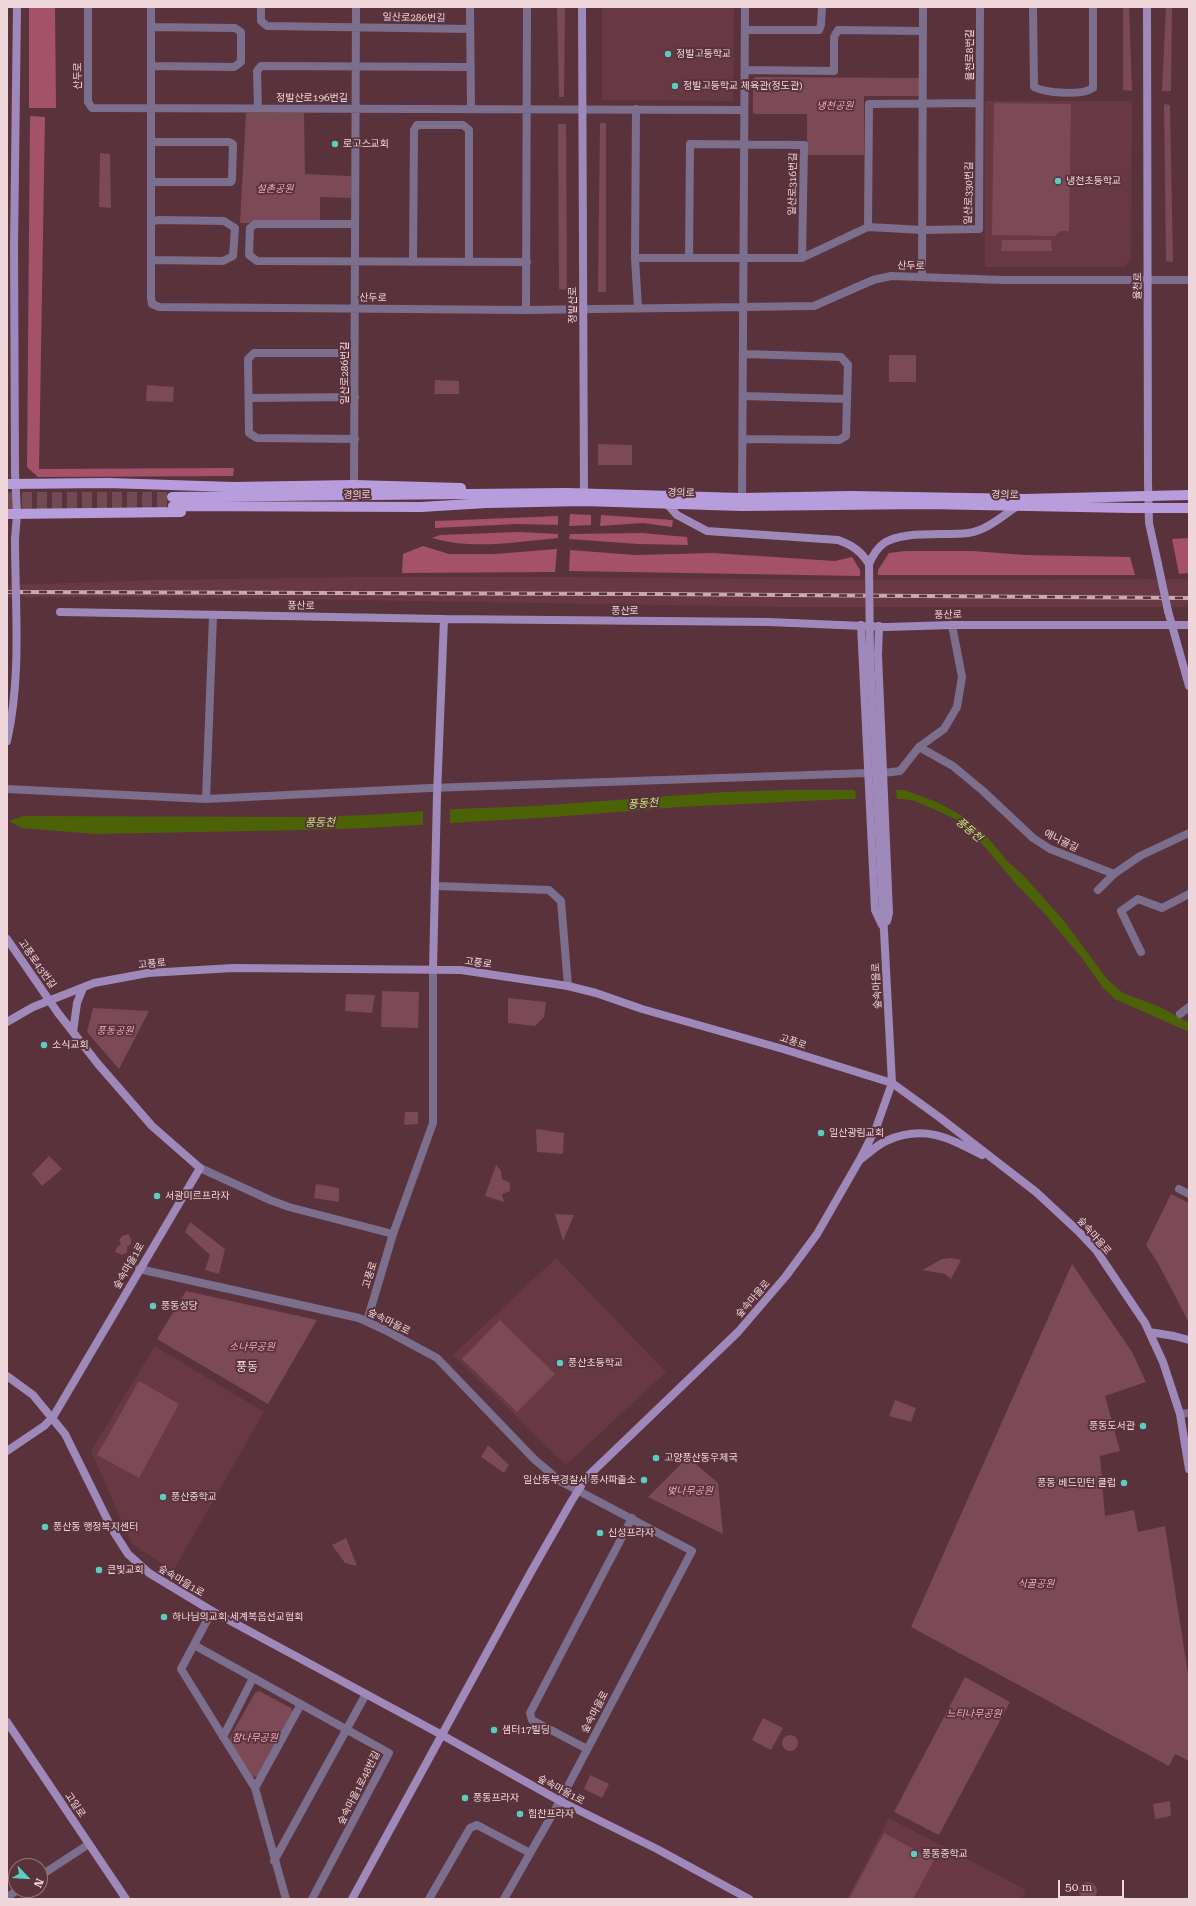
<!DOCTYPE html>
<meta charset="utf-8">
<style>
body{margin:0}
#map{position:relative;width:1196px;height:1906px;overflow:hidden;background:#59323c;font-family:"Roboto Serif",serif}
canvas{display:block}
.frame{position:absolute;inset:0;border:8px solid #efd6db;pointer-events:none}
.north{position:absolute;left:8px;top:1858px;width:40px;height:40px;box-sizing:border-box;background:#59323c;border:1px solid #95747c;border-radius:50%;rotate:115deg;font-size:11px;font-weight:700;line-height:16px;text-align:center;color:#efd6db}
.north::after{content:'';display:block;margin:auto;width:14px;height:18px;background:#59cebf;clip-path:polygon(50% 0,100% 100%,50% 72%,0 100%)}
.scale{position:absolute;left:1058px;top:1880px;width:66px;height:18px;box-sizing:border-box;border:2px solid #efd6db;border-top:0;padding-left:5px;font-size:12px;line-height:14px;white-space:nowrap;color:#efd6db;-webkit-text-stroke:3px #59323c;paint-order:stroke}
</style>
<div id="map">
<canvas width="1196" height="1906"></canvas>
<div class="frame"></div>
<div class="north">N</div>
<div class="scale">50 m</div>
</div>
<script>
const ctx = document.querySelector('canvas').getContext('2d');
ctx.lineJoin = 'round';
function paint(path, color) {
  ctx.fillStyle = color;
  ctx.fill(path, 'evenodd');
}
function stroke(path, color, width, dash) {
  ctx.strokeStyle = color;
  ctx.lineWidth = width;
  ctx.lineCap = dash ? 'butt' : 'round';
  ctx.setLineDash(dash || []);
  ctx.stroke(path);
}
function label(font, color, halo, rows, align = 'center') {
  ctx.font = font + ' "Roboto Serif","Noto Sans KR",serif';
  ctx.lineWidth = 4;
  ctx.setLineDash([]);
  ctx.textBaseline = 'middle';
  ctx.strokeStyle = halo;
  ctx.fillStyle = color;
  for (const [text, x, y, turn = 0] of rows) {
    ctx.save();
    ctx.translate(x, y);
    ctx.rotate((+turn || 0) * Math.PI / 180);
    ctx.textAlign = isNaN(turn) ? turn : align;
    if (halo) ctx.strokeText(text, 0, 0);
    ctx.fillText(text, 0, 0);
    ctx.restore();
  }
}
const built = new Path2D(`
 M 602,7 L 734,7 L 733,101 L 602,100 Z
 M 985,101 L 1132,101 L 1131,260 L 1124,267 L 985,267 Z
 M 357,577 L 564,577 L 847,580 L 1189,579 L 1189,607 L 787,607 L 163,597 L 7,597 L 7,585 L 161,580 Z
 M 556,1258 L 666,1372 L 566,1465 L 453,1355 Z
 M 155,1346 L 264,1412 L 173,1571 L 132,1544 L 91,1451 Z
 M 889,1818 L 1026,1890 L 1021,1899 L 847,1899 Z`);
const green = new Path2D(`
 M 557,7 L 565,7 L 564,97 L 559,97 Z
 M 1123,7 L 1129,7 L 1132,91 L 1123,90 Z
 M 1166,7 L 1172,7 L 1171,91 L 1162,91 Z
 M 755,77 L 919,78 L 921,80 L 919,96 L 864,96 L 864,155 L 807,155 L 807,114 L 755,114 L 753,113 L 753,79 Z
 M 994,103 L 1071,104 L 1069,231 L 1061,231 L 1054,236 L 992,235 Z
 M 1164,104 L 1170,105 L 1173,262 L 1166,261 Z
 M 246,113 L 304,113 L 305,174 L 351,176 L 351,198 L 320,197 L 320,223 L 240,223 Z
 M 600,123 L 606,123 L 606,292 L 598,292 Z
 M 558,124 L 566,124 L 567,290 L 559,289 Z
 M 100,153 L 110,154 L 111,208 L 99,207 Z
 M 1002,240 L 1051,240 L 1052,251 L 1001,251 Z
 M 889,355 L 916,355 L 916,382 L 889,382 Z
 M 435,380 L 459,381 L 459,394 L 434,394 Z
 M 147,385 L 174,387 L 173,402 L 146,401 Z
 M 598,444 L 632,445 L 632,465 L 598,465 Z
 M 382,991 L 419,992 L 418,1028 L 381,1027 Z
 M 346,994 L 375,995 L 372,1013 L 345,1011 Z
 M 508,998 L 546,1002 L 544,1017 L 535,1026 L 508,1023 Z
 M 93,1008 L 149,1011 L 119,1069 L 87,1032 Z
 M 405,1112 L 418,1112 L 418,1124 L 404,1125 Z
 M 536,1129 L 564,1133 L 563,1154 L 537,1152 Z
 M 49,1156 L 62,1169 L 42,1186 L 32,1174 Z
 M 496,1165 L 501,1171 L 502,1179 L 510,1183 L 510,1191 L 502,1194 L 504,1202 L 485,1196 Z
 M 316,1184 L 339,1188 L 339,1202 L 314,1198 Z
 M 1171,1194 L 1189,1203 L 1189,1323 L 1159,1265 L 1146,1245 Z
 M 555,1214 L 574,1215 L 563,1241 Z
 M 190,1222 L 225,1249 L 219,1274 L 205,1270 L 210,1255 L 185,1232 Z
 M 128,1234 L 131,1239 L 131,1244 L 127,1247 L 127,1253 L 122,1255 L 115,1252 L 117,1247 L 121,1244 L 119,1240 L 122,1236 Z
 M 951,1258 L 961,1260 L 951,1279 L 945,1274 L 922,1270 L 942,1259 Z
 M 1072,1264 L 1132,1352 L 1146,1382 L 1105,1396 L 1120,1451 L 1100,1456 L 1105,1516 L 1134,1510 L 1138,1532 L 1165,1526 L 1189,1680 L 1189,1761 L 1175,1754 L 1169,1766 L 911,1627 Z
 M 186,1291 L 317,1320 L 268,1404 L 157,1339 Z
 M 500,1320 L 555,1374 L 517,1412 L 462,1359 Z
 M 139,1381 L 179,1404 L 139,1478 L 97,1455 Z
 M 895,1400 L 916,1408 L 911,1422 L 889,1416 Z
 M 488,1445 L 509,1465 L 504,1473 L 481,1457 Z
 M 688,1457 L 718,1483 L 723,1534 L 648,1497 Z
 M 346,1538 L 357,1566 L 345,1563 L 332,1545 Z
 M 965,1677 L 1010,1702 L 939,1835 L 894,1812 Z
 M 259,1691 L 291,1708 L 293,1713 L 259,1776 L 252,1777 L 231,1744 L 230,1737 L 255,1693 Z
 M 763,1718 L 783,1728 L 771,1750 L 752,1740 Z
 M782 1743a8 8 0 1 1 16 0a8 8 0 1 1-16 0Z
 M 590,1775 L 609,1784 L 602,1798 L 584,1789 Z
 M 1170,1801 L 1171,1816 L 1155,1819 L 1153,1804 Z
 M 884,1833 L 934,1860 L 913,1899 L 849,1899 Z
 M1079 1891a9 9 0 1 1 18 0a9 9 0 1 1-18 0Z`);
const forest = new Path2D(`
 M 29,7 L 55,7 L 56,108 L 29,108 Z
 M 30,116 L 45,117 L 39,469 L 234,468 L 233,476 L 38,477 L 27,467 Z
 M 570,514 L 591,515 L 591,525 L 569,526 Z
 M 601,515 L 673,520 L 672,527 L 643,523 L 600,526 Z
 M 558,516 L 558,525 L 518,524 L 435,528 L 435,521 Z
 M 519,532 L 558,534 L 558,538 C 516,542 472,550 432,538 L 440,535 Z
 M 642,533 L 687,537 L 688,545 L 638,544 L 569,539 L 570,534 Z
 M 1189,538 L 1189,573 L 1179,574 L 1172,539 Z
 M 423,546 L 449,554 L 495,554 L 557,549 L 555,572 L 402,573 L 403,554 Z
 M 570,550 L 635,555 L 713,553 L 835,561 L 852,557 L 860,570 L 860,576 L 569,571 Z
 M 905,551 L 973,551 L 1025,555 L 1130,557 L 1135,575 L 878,575 L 878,570 L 889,553 Z`);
const water = new Path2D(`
 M 787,790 L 905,790 L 939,803 L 968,819 L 984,833 L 1007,861 L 1025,877 L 1064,921 L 1107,979 L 1116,987 L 1123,993 L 1160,1007 L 1189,1023 L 1189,1032 L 1115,999 L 1103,988 L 1082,958 L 1044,913 L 1017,885 L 971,831 L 955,819 L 938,811 L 915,801 L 903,799 L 847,799 L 679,807 L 554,817 L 367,828 L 304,830 L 95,834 L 22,828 L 9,821 L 23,816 L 304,817 L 369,815 L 455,809 L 534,806 L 725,792 Z`);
const pier = new Path2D(`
 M 855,788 L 896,788 L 897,801 L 856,801 Z
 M 450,807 L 450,825 L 423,827 L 423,810 Z`);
const primaryTunnel = new Path2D(`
 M 7,497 L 172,497
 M 7,506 L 173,506`);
const street = new Path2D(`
 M 88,7 L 88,102 L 92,108 L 744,110
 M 151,7 L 151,298 L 152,304 L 159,307 L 526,310 L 814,306 L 873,280 L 891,276 L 1004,280 L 1189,280
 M 261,7 L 261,21 L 267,26 L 470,29
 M 470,7 L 471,109
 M 1033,7 L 1034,87 C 1046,93 1081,96 1093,88 L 1093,7
 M 151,27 L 235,28 L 241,32 L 241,62 L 234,67 L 151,66
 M 745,30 L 819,30 L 821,25 L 822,7
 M 745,70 L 834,71 L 834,37 L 838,30 L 923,31
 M 258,108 L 257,71 L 261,66 L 471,67
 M 636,109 L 635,258 L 638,308
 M 152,182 L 231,182 L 232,180 L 233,144 L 229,142 L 152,142
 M 151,222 L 158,220 L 224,221 L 235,228 L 233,256 L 223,261 L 152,260
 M 355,224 L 255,224 L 250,228 L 249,255 L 257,261 L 527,262
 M 868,227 L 869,104 L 979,103
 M 635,258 L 802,258 L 868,227 L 923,230 L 979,229 L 980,7
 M 689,258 L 690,144 L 804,145 L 802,258
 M 413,262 L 414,130 L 417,125 L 463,125 L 469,130 L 469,261
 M 922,276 L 923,7
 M 526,310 L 527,7
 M 354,353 L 254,353 L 248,359 L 249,433 L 257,438 L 355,439
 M 743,396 L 847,399
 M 249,398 L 355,397
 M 743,439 L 839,440 L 846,436 L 848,365 L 841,357 L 744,354
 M 354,485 L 356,7
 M 742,498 L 745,7
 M 919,747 L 953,766 L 983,791 L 1033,838 L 1050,849 L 1114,874 L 1140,856 L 1189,833
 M 883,773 L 900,771 L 919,747 L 944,729 L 957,707 L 962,677 L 952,625
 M 7,789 L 206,799 L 430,788 L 867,773
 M 206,799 L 213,616
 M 436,886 L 549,890 L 561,901 L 568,986
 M 1098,890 L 1114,874
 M 1141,952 L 1121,911 L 1138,899 L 1162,908 L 1189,894
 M 1180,1014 L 1189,1007
 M 200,1168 L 270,1200 L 289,1207 L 393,1234 L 367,1321
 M 1179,1189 L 1189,1194
 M 393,1234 L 433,1123 L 433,969
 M 139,1269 L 359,1318 L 385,1330 L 437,1358 L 534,1459 L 560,1481 L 692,1551 L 560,1801 L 504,1899
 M 1180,1414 L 1189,1413
 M 212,1611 L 181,1669 L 255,1788 L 286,1899
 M 194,1645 L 389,1753 L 312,1899
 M 223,1737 L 253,1678
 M 587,1749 L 532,1720 L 530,1713 L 632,1518
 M 255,1788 L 301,1704
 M 274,1861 L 366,1694
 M 40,1876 L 89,1844
 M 7,1897 L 18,1890
 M 429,1899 L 470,1828 L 477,1825 L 530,1853`);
const secondary = new Path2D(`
 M 582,7 L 584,498
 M 1147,7 L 1148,482 L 1149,523 L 1158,564
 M 668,505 L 677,515 L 707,531 L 838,540 C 852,545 861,551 869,564
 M 15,539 L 17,514 L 15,473 L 14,246 L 17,7
 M 869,564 C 872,557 876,549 883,544 C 900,530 945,536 968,533 C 987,530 1001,517 1016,507
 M 1168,611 L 1189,686
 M 60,612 L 444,619 L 769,622 L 887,627 L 952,625 L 1189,625
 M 861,625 L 875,910 L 882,925
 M 879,626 L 878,655 L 889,913 L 887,921
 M 7,939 L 58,1013 L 98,1064 L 152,1126 L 200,1168 L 53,1417 L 44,1426 L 7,1451
 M 433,969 L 437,795 L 444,619
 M 7,1022 L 33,1007 L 94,983 L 148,973 L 233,968 L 461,970 L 568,986 L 596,993 L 642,1009 L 783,1049 L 892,1083 L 939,1117 L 1036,1192 L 1078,1231 L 1096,1250 L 1145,1323 L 1163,1362 L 1180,1414 L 1189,1469
 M 73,1032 L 77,1003 L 83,988
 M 861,1159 C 869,1153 877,1145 886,1141 C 924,1124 949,1138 982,1155
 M 1149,1332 L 1174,1336 L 1189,1340
 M 7,1376 L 33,1395 L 65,1434 L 112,1529 L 128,1554 L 149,1573 L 212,1611 L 442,1735 L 560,1801 L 657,1849 L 749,1899
 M 7,1722 L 126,1899
 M 352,1899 L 531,1572 L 571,1502 L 586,1478 L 738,1332 L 786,1276 L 817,1234 L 859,1161 L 876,1128 L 892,1083 L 883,912`);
const primary = new Path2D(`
 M 7,484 L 108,483 L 233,487 L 354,485 L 461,488
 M 172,497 L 567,493 L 742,498 L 851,496 L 1025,499 L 1189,495
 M 173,506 L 421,507 L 486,503 L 584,501 L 741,506 L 926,504 L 1131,508 L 1189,508
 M 7,514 L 181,512`);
const rail = new Path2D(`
 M 7,592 L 652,594 L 1189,598`);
const secondaryBridge = new Path2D(`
 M 869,564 L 870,656 L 883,912
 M 1158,564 L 1168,611
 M 7,741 C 22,675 15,606 15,539`);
const markers = [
 [668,54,4,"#59cebf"],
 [675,86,4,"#59cebf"],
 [335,144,4,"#59cebf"],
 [1058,181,4,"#59cebf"],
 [44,1045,4,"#59cebf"],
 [821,1133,4,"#59cebf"],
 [157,1196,4,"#59cebf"],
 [153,1306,4,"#59cebf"],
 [560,1363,4,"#59cebf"],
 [1143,1426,4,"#59cebf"],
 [656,1458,4,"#59cebf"],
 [644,1480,4,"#59cebf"],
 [1124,1483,4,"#59cebf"],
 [163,1497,4,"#59cebf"],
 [45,1527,4,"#59cebf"],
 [600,1533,4,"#59cebf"],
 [99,1570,4,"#59cebf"],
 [164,1617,4,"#59cebf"],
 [494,1730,4,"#59cebf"],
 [465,1798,4,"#59cebf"],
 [520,1814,4,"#59cebf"],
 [914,1854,4,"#59cebf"]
];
const streetNames = [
 ["일산로286번길",414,18,1],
 ["율천로8번길",970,55,-90],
 ["산두로",78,76,-90],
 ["정발산로196번길",312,98],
 ["일산로316번길",793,184,-89],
 ["일산로330번길",969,193,-89],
 ["산두로",911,266,1],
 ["율천로",1138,286,-89],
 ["산두로",373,298,1],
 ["정발산로",573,305,-90],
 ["일산로286번길",345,373,-90],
 ["경의로",681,493,1],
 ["경의로",357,495],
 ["경의로",1005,495,2],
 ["풍산로",301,606,1],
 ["풍산로",625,611],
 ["풍산로",948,615,-1],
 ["애니골길",1061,841,26],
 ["고풍로",478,963,8],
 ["고풍로43번길",37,964,55],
 ["고풍로",152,964,-6],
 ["숲속마을로",877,986,-93],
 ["고풍로",793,1042,18],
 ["숲속마을로",1094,1236,49],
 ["숲속마을1로",129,1266,-60],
 ["고풍로",370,1275,-73],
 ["숲속마을로",753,1299,-49],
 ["숲속마을로",389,1322,26],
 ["숲속마을1로",181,1581,31],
 ["숲속마을로",595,1712,-62],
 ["숲속마을1로48번길",359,1788,-63],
 ["숲속마을1로",561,1790,28],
 ["고일로",75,1805,56]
];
const poiNames = [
 ["정발고등학교",676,54],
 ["정발고등학교 체육관(정도관)",683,86],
 ["로고스교회",343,144],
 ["냉천초등학교",1066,181],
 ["소식교회",52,1045],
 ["일산광림교회",829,1133],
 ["서광미르프라자",165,1196],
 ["풍동성당",161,1306],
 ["풍산초등학교",568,1363],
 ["풍동도서관",1135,1426,"right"],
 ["고양풍산동우체국",664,1458],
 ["일산동부경찰서 풍사파출소",636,1480,"right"],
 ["풍동 베드민턴 클럽",1116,1483,"right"],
 ["풍산중학교",171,1497],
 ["풍산동 행정복지센터",53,1527],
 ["신성프라자",608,1533],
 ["큰빛교회",107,1570],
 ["하나님의교회 세계복음선교협회",172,1617],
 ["샘터17빌딩",502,1730],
 ["풍동프라자",473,1798],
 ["힘찬프라자",528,1814],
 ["풍동중학교",922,1854]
];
const parkNames = [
 ["냉천공원",835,106],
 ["설촌공원",275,189],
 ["풍동공원",115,1031],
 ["소나무공원",252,1347],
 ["벚나무공원",690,1491],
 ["식골공원",1036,1584],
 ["느티나무공원",974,1714],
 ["참나무공원",255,1738]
];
const waterNames = [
 ["풍동천",643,804,-4],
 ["풍동천",320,823,-1],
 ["풍동천",969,830,40]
];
const quarterNames = [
 ["풍동",247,1367]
];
paint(built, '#683945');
paint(green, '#7c4956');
paint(forest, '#a45268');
paint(water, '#4c6207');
paint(pier, '#59323c');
stroke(primaryTunnel, '#704b54', 10, [10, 5]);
stroke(street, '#7c6f8e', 8);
stroke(secondary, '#9e89ba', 8);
stroke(primary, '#b89ddc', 10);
stroke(rail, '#c7aab1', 4);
stroke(rail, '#59323c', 2.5, [8]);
stroke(secondaryBridge, '#9e89ba', 8);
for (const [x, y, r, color] of markers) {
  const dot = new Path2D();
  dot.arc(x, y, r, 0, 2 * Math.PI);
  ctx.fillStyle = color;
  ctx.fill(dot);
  stroke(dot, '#59323c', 1.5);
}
label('10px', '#efd6db', '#59323c', streetNames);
label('10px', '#efd6db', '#59323c', poiNames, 'left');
label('italic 10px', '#f4aebe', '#59323c', parkNames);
label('italic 11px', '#c6e87c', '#59323c', waterNames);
label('12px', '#efd6db', '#59323c', quarterNames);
</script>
